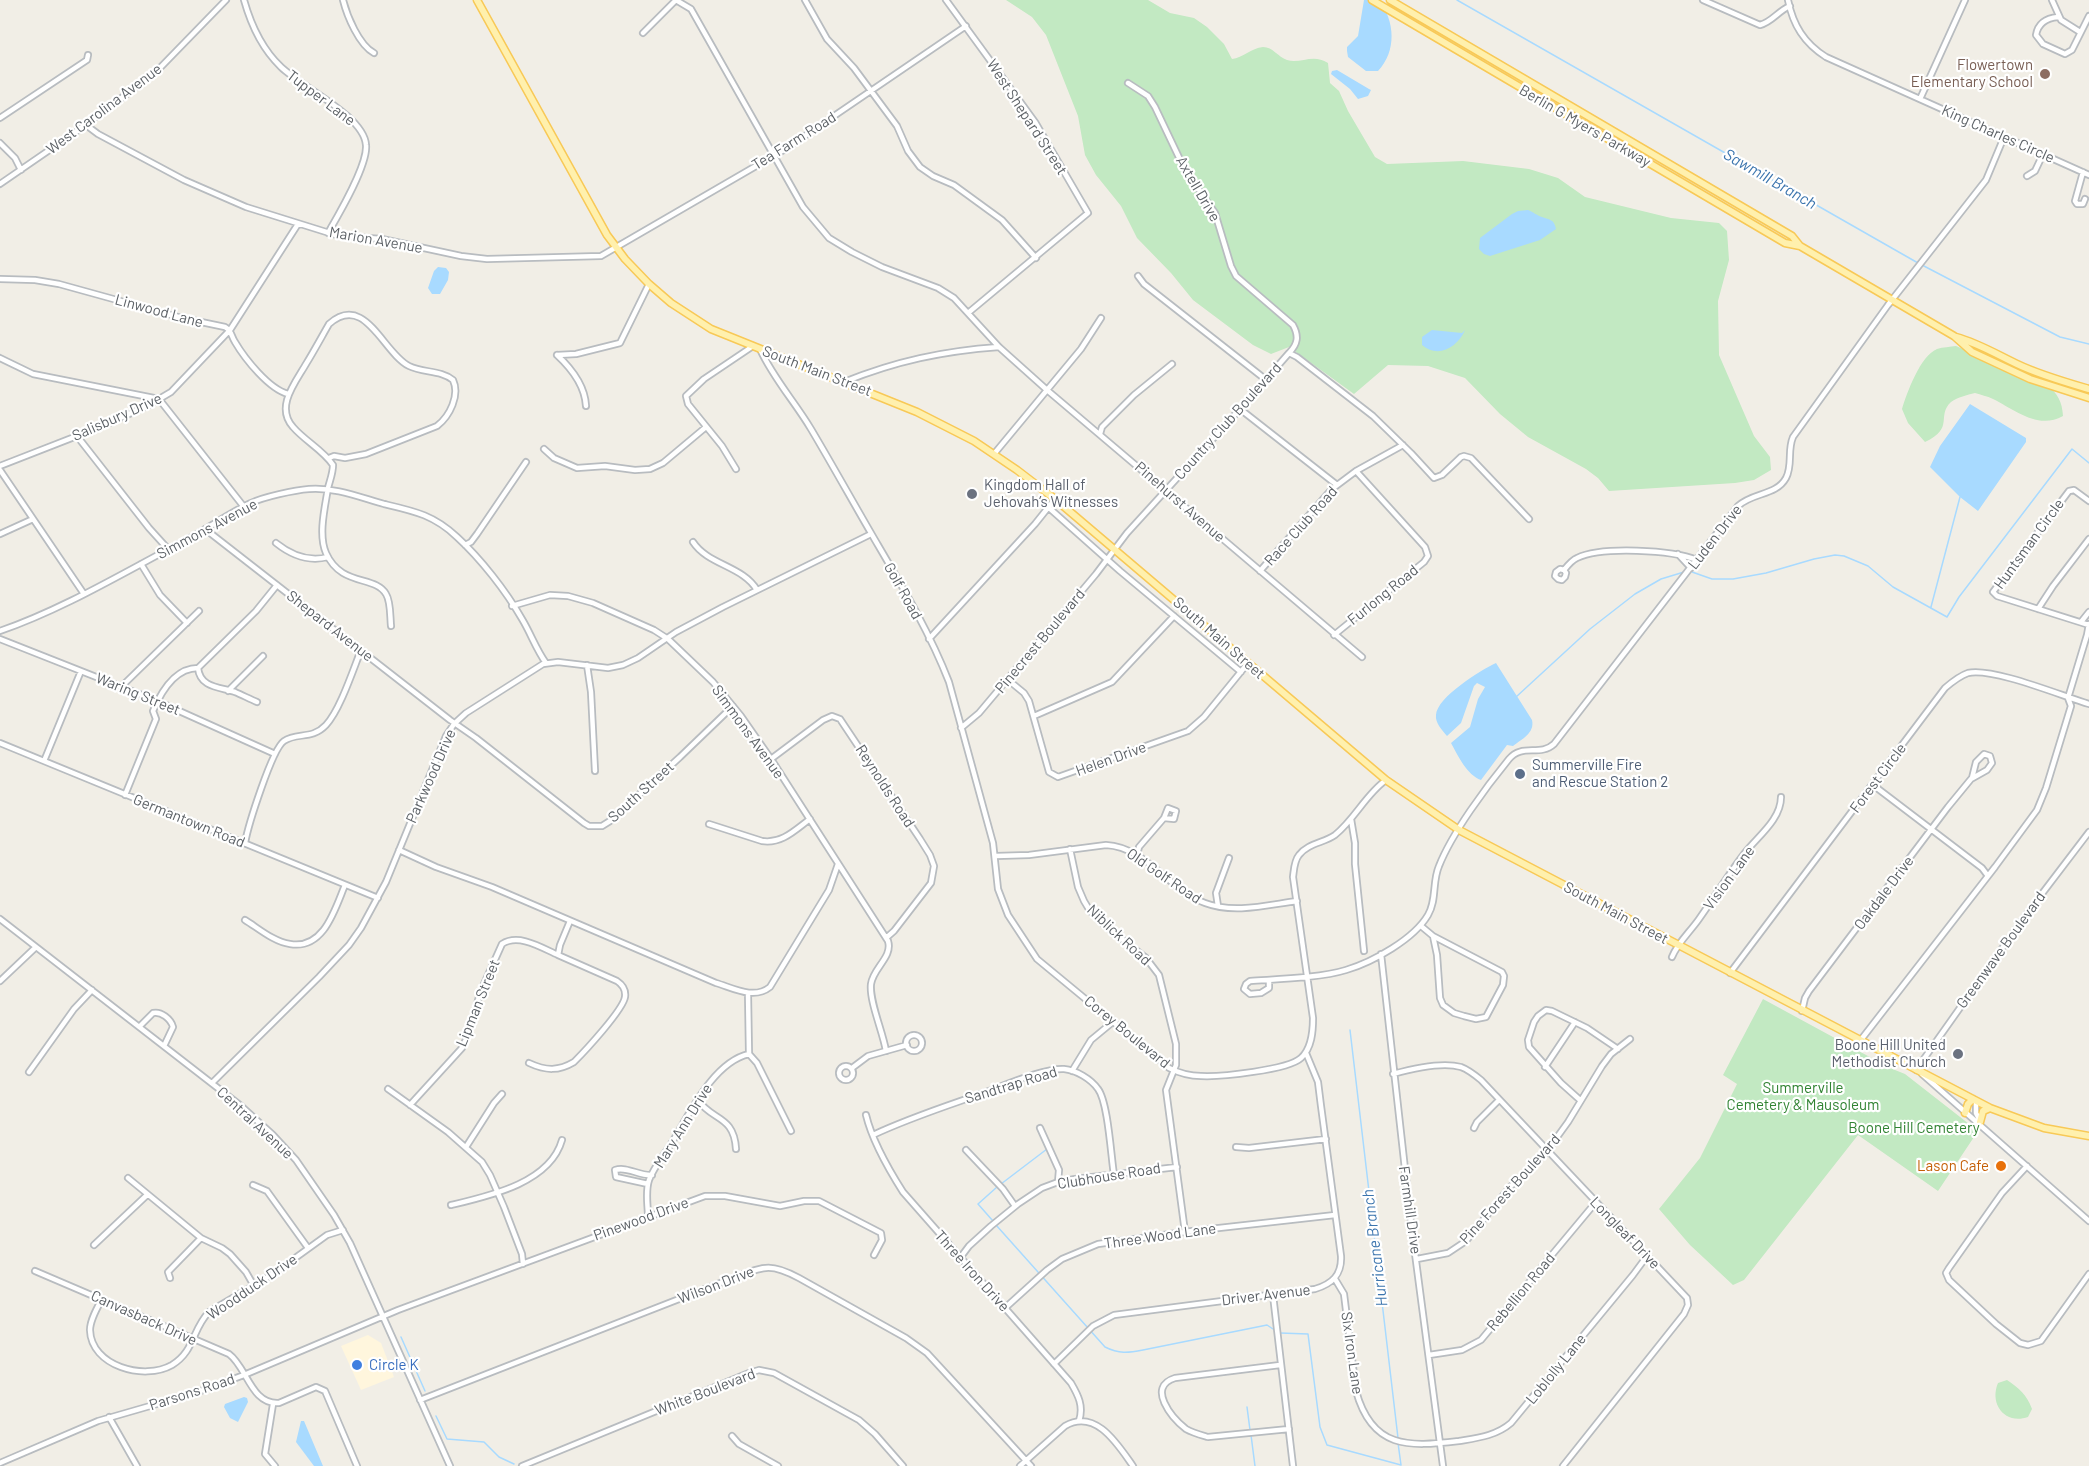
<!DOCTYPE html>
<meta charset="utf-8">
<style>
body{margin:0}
canvas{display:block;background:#f1eee6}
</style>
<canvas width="2089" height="1466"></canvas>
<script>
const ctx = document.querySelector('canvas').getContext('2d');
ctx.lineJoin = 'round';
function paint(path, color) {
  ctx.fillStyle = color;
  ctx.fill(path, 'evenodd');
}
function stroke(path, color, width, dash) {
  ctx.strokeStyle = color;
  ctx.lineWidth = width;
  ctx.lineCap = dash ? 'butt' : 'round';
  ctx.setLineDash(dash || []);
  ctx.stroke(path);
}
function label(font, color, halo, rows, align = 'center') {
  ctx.font = font + ' Barlow,sans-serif';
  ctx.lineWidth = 4.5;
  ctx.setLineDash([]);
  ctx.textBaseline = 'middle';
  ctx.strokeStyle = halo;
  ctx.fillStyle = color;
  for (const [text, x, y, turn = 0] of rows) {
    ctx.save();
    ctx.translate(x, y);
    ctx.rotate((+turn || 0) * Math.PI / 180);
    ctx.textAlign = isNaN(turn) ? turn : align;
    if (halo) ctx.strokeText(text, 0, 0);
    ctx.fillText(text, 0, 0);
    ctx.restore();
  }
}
const commercial = new Path2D(`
 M 368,1335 L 381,1343 L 394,1377 L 361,1390 L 341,1346 Z`);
const green = new Path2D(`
 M 1006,0 L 1148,0 L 1170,13 L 1194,18 L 1207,27 L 1224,44 L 1232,59 C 1243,58 1251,48 1263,47 C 1273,47 1278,57 1287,60 C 1301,64 1313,53 1328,63 L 1330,83 L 1339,91 L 1348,111 L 1375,157 L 1387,164 L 1463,161 L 1529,169 L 1558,178 L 1585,197 L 1671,218 L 1719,223 L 1727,231 L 1729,260 L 1718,301 L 1719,355 L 1754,436 L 1770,457 L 1771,470 L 1754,480 L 1735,483 L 1609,491 L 1598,478 L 1586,469 L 1528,437 L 1500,414 L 1465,378 L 1428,366 L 1388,365 L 1354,394 L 1289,347 L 1271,354 L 1253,345 L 1193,300 L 1171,273 L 1137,238 L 1121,206 L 1096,175 L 1085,155 L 1078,116 L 1046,35 L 1032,17 Z
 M 1956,346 L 2046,384 C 2058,394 2062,401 2063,416 C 2038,430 2015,410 1993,399 C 1987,396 1981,395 1975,393 C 1967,395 1958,397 1951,402 C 1936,416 1955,428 1925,442 L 1908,423 L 1902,409 C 1907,393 1920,356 1937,349 C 1943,347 1950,347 1956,346 Z
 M 1763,999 L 1890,1068 L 1905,1074 L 1978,1131 L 1938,1191 L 1858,1135 L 1744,1280 L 1733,1285 L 1690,1245 L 1659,1209 L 1700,1158 L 1737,1084 L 1723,1075 Z
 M 2007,1380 C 2019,1388 2027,1395 2032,1409 L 2028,1417 C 2005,1425 1989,1404 1998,1383 Z`);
const water = new Path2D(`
 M 1364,0 L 1379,0 C 1395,21 1397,51 1378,71 L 1366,71 L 1348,57 L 1347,51 L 1347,47 L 1358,36 Z
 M 1337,70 L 1369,89 L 1371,90 L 1368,96 L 1358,99 L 1350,89 L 1331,74 L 1332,71 Z
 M 1528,210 C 1533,212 1538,216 1542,217 C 1550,220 1554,219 1556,229 L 1540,240 L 1490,256 L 1484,254 L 1479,249 L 1480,238 L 1512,214 L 1518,211 Z
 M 438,267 L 446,268 L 449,272 L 448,280 L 440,294 L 432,294 L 428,288 L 434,271 Z
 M 1432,330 L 1462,333 L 1465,330 C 1458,347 1438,359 1422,345 L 1422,337 Z
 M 1970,404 L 2026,438 L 2026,442 L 1978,511 L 1960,497 L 1930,467 L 1940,446 Z
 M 1496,663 L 1532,720 C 1535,733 1522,739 1513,746 L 1507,745 L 1481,780 C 1467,775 1458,756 1451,743 L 1470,727 L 1478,699 L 1485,687 L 1477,683 L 1474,686 L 1461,723 L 1447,736 C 1442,730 1435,723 1436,715 C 1437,697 1481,670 1496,663 Z
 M 244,1397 L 247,1398 L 248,1402 L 238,1422 L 230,1418 L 224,1407 L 225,1404 Z
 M 301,1421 L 304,1421 L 323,1466 L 314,1466 L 296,1442 Z`);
const stream = new Path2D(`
 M 1457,0 L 1918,263
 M 1922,265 L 2060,337 L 2089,344
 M 1692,572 L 1712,579 L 1733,579 L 1766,573 L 1814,559 L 1835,555 L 1844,556 L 1868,566 L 1893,587 L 1947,617 L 1959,597 L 2072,449 L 2089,463
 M 1931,607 L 1960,497
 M 1516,697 L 1590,629 L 1635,594 L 1661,579 L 1684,572
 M 1350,1030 L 1398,1438
 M 1001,1184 L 1047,1149
 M 993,1221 L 978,1204 L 997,1187
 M 996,1225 L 1105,1347 C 1119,1354 1128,1353 1143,1350 L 1267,1325 L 1276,1331
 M 1280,1333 L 1308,1334 L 1320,1427 L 1327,1445 L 1401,1465
 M 401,1337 L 425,1391
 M 1247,1407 L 1250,1430
 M 436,1416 L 447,1439 L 484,1442 L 499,1457 L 514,1464
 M 1251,1435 L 1255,1466
 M 1398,1443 L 1401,1465`);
const minor = new Path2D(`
 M 244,0 C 251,25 261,48 281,67 C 303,88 364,116 366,145 C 368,165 339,214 328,233
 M 343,0 C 347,16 359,45 374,53
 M 676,0 L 691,9 L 803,207 L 829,238 L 852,252 L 882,267 L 938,288 L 954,298 L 999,347 L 1047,390 L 1362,657
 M 805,0 L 827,39 L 854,68 L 897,126 L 908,151 L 920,167 L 933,176 L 954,185 L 1002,220 L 1036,258
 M 946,0 L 1035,122 L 1088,213 L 968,313
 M 1703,0 L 1760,25 C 1772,22 1778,11 1790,6
 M 1788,0 C 1793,25 1804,43 1826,57 L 2089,175
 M 2052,0 L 2061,20 L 2080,32
 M 2058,17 C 2047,18 2038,23 2036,35 L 2043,44 L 2065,54 L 2072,50 L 2089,16
 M 643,33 L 676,0
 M 1128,83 L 1148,96 L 1155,107 L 1184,168 L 1215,213 L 1231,266 L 1236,276 L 1293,325 C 1299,336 1298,344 1289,353
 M 1920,99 L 1965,0
 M 0,118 L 87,60 L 88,55
 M 86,125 L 98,134 L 184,180 L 246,207 L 339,236 L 382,239 L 461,256 L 487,259 L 601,256 L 787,148 L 966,26
 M 0,143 L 15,158 L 21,170
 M 2083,172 L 2075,201 L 2077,204 L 2083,204 L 2085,199
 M 2027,176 L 2035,171 L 2043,154
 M 0,184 L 77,131 L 155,73 L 226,0
 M 1138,276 L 1144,284 L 1265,379
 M 0,279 L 35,280 L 59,284 L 182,318 L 225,327 C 232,331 231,336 235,342 C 245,359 269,389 288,394
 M 760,349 C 773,378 795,402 811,429 C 833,466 854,504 875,540 C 902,586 930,633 949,682 L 993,843 L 998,889 L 1008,915 L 1037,959 L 1169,1068 C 1179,1073 1189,1076 1201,1076 C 1220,1077 1288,1070 1301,1058 C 1312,1048 1313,1031 1313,1018 L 1293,877 C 1294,870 1294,861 1299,855 C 1308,843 1324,843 1335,835 C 1355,819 1366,794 1386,780
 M 557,355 L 576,354 L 620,343 L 649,284
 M 557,355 C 571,368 585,386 586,406
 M 0,358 L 33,374 L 159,399 L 244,507
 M 844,382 C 896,361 943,351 999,347
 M 1240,409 L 1337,485
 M 1100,434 L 1102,427 L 1134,395 L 1172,364
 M 77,436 L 149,528 L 168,549
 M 544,449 L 554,458 L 577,468 L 605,466 L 635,470 L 650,469 L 663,463 L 706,427
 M 994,454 L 1081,349 L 1101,318
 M 329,458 L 334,456 L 345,458 L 366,454 L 437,426 C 450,416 460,395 453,380 C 441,370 423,373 409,366 C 383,353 365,292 329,324 C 321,338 314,351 306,364 C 295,383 275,407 293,427 C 305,441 323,450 333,465 C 333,473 330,480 328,488 C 325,507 318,535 326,553 C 341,587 375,575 386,594 C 391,602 390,617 391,626
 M 0,466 L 100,427 L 149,405 L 171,392 L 230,330 L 298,224
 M 736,469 L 722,446 L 688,404 L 686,396 L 704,379 L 753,346
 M 0,470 L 84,594
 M 2089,501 L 2074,490 L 2069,491 L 1993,592 L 1997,596 L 2089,625
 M 1048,507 L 1120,571 L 1241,672
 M 205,529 L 450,720 L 476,738 L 584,823 L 589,826 L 602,826 L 610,821 L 680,757 L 733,706
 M 0,534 L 33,519
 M 693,542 C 708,565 743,566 757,590
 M 276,543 C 291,555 309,562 328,557
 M 465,545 L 471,542 L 477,534 L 526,462
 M 1678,554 L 1691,568
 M 141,564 L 160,595 L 187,623
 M 1564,570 L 1566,573 L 1565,577 L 1562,580 L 1558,579 L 1555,576 L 1556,572 L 1560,569 L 1564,570 C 1568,565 1572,560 1577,558 C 1602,546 1672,550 1697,560
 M 1260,571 L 1332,489 L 1356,471 L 1403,445
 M 512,606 L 550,595 L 568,596 L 593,603 L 654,630 L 668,639 L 713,682 L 741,716 L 771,759 L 888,941 C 893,957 873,968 871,984 C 869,1001 883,1032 886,1051
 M 2038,609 L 2053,586 L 2089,539
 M 2081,622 L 2089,612
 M 0,631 C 66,608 126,571 188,539 C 209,528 229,513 251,503 C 263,497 295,490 309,489 C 335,487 359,497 384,504 C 414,511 434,515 457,537 C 481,559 506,591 522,619 C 531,634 536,649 546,663
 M 1334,635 L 1424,562 L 1428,556 L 1425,547 L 1356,471
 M 0,639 L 157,701 L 275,754
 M 929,639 L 1035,524 L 1055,499
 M 587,665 L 591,692 L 595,771
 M 198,668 C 200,688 220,687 235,692 C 242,695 250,699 257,702
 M 1007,679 L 1024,693 L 1029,701 L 1049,772 L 1058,777 L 1188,731 L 1204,717 L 1248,663
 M 121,687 L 199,611
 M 228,691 L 263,656
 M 1034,716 L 1112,682 L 1174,616
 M 961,728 L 979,713 L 1059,618 L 1096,574 L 1127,533 L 1240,409 L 1289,353 L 1297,357 L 1373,416 L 1411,453 L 1434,478 L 1442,475 L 1461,457 L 1464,456 L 1471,458 L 1529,519
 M 0,743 L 378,898
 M 771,759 L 823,720 L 832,716 L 840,719 L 920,839 L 930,855 L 934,866 L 931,883 L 894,931 L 886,938
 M 44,761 L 81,671
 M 1873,785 L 1982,868 L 1988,876
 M 125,795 L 156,719 L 153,711 C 161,692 175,668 198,668 L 256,611 L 277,585
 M 1351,819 L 1355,843 L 1355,864 L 1364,951
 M 709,824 L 762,841 C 782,844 795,830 810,819
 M 245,843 C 248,826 272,749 284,741 C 297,732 312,740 326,725 C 340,710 353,670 361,650
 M 1070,849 L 1078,887 L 1084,901 L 1090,911 L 1104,925 L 1146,958 L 1159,975 L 1176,1044 L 1176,1065 L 1166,1090 L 1185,1232
 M 399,850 L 436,867 L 492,887 L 716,983 C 733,988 754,1000 770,987 L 829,890 L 838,864
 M 1137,855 L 1139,847 L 1164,818 L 1174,819 L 1176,811 L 1168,808 L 1164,818
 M 996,856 L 1029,855 L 1106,845 C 1146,847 1169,890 1205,903 C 1234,914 1267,905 1297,901
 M 1218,906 L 1216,893 L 1229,858
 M 0,919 L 241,1106 L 273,1135 L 296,1160 L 334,1215 L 350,1243 L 450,1466
 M 245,920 C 258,928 274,942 290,944 C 324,950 335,909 345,885
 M 1421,926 L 1433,936
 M 1433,936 L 1502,972 L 1504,976 L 1503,985 L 1486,1017 L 1476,1019 L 1464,1016 L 1454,1013 L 1443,1005 L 1440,998 L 1437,955 Z
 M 1381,954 L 1411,1223 L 1443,1466
 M 1672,957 C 1678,942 1690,932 1699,919 C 1714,898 1728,875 1744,854 C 1757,837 1781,820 1781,797
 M 1730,973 L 1945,688 C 1952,682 1959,676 1968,673 C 1992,667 2062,696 2089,704
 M 1269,980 L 1269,988 L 1261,993 L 1250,994 L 1244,989 L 1246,984 L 1250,981 C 1278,979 1320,978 1346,970 C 1373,962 1414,939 1428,915 C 1437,900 1432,882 1439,866 C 1452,833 1486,787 1509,759 C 1522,743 1540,757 1554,744 L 1738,506 C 1753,492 1776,496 1786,478 C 1793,465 1787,451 1793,437 L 1888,305 L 1986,180 L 2004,137
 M 0,981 L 36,947
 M 748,993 L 749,1054 L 757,1063 L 791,1131
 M 1802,1011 L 1805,998 L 1809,991 L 1948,807 L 1971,779 L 1987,770 L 1992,763 L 1990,756 L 1984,754 L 1976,762 L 1972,778
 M 139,1027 L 153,1013 C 161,1011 171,1019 173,1027 L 164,1046
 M906 1043a8 8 0 1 1 16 0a8 8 0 1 1-16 0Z
 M 1860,1041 L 1995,867 L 2037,810 L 2046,788 L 2071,706 L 2068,698 L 2087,635 L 2089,624
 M 529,1063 C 546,1071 559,1071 574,1062 C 585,1051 623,1010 625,997 C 626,990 623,985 617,981 L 558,955 L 560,945 L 570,921
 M839 1073a7 7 0 1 1 14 0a7 7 0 1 1-14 0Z
 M 1545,1067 L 1575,1022
 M 852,1068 L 868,1056 L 907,1045
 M 1916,1070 L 2025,916 L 2089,832
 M 1072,1071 L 1091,1040 L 1114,1021
 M 29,1072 L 74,1009 L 92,990
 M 1393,1074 C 1411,1069 1443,1062 1461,1067 C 1469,1070 1475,1075 1481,1080 L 1687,1298 L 1688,1305 L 1684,1314 L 1563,1466
 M 1922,1074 L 2089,1221
 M 212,1083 L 319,977 L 349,945 L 361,928 L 386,882 L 446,736 L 454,724 L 466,713 L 543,664 L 558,662 L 608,668 L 623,665 L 638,658 L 676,632 L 723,607 L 871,534
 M 388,1089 L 448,1132 L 482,1162 L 490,1175 L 504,1207 L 522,1254 L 523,1264
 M 698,1100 C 712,1121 734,1115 736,1149
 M 1580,1100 L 1561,1083 L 1529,1047 L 1528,1040 L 1534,1022 L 1538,1016 L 1546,1010 L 1552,1011 L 1587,1028 L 1618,1049
 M 1976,1101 L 1976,1113 L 1980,1121
 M 410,1105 L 462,1048 L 469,1033 L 480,993 L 502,944 C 519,933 542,948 558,955
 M 866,1115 C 872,1140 889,1170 903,1192 L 1071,1383 C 1078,1395 1084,1406 1079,1421
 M 1040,1128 L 1059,1170 L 1058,1182
 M 1474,1128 L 1477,1122 L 1499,1100
 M 873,1135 C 911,1117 950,1105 989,1091 C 1008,1084 1045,1068 1064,1069 C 1076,1070 1091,1079 1098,1089 C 1108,1102 1111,1156 1114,1175
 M 466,1147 L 494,1103 L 502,1094
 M 1236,1147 L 1249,1148 L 1326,1139
 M 966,1150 L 1003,1189 L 1015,1206
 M 2027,1166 L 2002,1193 L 1949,1268 L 1946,1273 L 1949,1280 L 1996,1324 L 2020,1343 L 2028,1345 L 2041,1341 L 2089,1274
 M 128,1178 L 201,1238 L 222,1248 L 230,1254 L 246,1272 L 254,1286
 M 648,1184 L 616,1177 L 615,1170 C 627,1166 639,1176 652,1175
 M 253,1185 L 267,1191 L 308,1248
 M 451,1205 C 489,1196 550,1183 562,1140
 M 648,1217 C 648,1205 645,1192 649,1180 C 654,1167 664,1155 671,1144 C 689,1115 713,1062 749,1054
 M 94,1245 L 147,1195
 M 960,1258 L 969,1246 L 991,1226 L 1018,1204 L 1042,1188 L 1058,1182 L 1075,1179 L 1177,1167
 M 1417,1259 L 1448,1253 L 1466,1241 L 1510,1187 L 1547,1151 L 1568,1122 L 1602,1066 L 1611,1054 L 1630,1039
 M 35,1271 L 229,1354 C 247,1367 251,1405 279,1403 L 316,1387 L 325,1391 L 357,1466
 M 170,1278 L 168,1272 L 201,1238
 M 1335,1279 L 1344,1294 L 1356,1391 C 1372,1449 1408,1447 1459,1441 C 1477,1438 1496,1436 1511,1423 L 1633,1275 L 1647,1256
 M 1273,1295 L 1293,1466
 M 102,1299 C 97,1308 90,1320 90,1330 C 91,1366 144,1381 172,1365 C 195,1351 192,1329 209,1312 L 273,1274 L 327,1235 L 343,1230
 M 1005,1308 L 1047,1270 L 1062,1259 L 1098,1244 L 1192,1231 L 1335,1215
 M 1429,1355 L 1462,1350 L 1481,1340 L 1596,1202
 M 1054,1364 L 1093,1326 L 1114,1315 L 1315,1289 C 1332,1284 1342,1275 1341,1256 L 1321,1106 L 1318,1082 L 1306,1053
 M 1280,1365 L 1175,1378 C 1146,1387 1172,1418 1186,1429 C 1193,1433 1201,1435 1208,1437 L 1289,1429
 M 420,1400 L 733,1278 C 763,1267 769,1262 799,1278 L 906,1338 L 927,1353 L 1031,1466
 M 273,1404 L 265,1454 L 275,1466
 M 109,1417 L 137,1466
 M 732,1436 L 739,1444 L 778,1466
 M 0,1463 L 98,1421 L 195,1393 L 244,1375 L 398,1310 L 705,1196 L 725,1196 L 780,1206 L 804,1201 L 819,1201 L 881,1233 L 882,1240 L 874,1255
 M 522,1466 L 749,1373 L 759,1370 L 774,1373 L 859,1420 L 875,1434 L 903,1466
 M 1020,1466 L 1065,1426 C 1096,1408 1118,1445 1133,1466`);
const major = new Path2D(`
 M 477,0 L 607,235 L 625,259 L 649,284 L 671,303 L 711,329 L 917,412 L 974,441 L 1017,470 L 1055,499 L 1386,780 L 1459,830 L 1990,1108 L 2044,1128 L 2089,1136
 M 1372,0 L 1785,243 L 1800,246 L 1954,336 L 1972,352 L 2030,379 L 2089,398
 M 1390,0 L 1792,236 L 1800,246
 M 1956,337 C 1978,343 1996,354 2017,364 C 2040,375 2065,382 2089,389
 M 1965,1113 L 1968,1104 L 1973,1099
 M 1980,1122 L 1983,1111 L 1990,1108`);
const markers = [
 [2045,74,6,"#8d6e63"],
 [972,494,6,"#6b7280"],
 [1520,774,6,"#5c6f8a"],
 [1958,1054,6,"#6b7280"],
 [2001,1166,6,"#e8710a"],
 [357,1365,6,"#3f7fe0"]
];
const educationNames = [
 ["Flowertown",2033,65],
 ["Elementary School",2033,82]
];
const streetNames = [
 ["Tupper Lane",321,98,37],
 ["West Carolina Avenue",104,109,-37],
 ["West Shepard Street",1027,117,57],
 ["Berlin G Myers Parkway",1585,126,30],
 ["King Charles Circle",1998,134,24],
 ["Tea Farm Road",794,141,-32],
 ["Axtell Drive",1198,189,60],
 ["Marion Avenue",376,240,10],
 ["Linwood Lane",159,311,15],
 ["South Main Street",817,371,21],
 ["Salisbury Drive",117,417,-24],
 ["Country Club Boulevard",1228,421,-48],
 ["Pinehurst Avenue",1180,502,41],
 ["Race Club Road",1301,526,-48],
 ["Simmons Avenue",207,529,-28],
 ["Luden Drive",1715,537,-52],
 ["Huntsman Circle",2029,544,-54],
 ["Golf Road",903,591,61],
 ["Furlong Road",1383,595,-39],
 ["Shepard Avenue",330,626,38],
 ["South Main Street",1219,638,41],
 ["Pinecrest Boulevard",1040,641,-50],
 ["Waring Street",138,694,22],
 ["Simmons Avenue",748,732,54],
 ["Helen Drive",1111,759,-20],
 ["Parkwood Drive",431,776,-66],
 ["Forest Circle",1878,778,-53],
 ["Reynolds Road",885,786,57],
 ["South Street",641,792,-42],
 ["Germantown Road",189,821,22],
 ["Old Golf Road",1164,876,34],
 ["Vision Lane",1729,878,-54],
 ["Oakdale Drive",1884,893,-53],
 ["South Main Street",1616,913,28],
 ["Niblick Road",1119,935,43],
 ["Greenwave Boulevard",2001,950,-54],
 ["Lipman Street",478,1003,-68],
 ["Corey Boulevard",1127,1032,39],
 ["Sandtrap Road",1011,1085,-17],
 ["Central Avenue",255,1123,43],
 ["Mary Ann Drive",683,1126,-58],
 ["Clubhouse Road",1109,1176,-9],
 ["Pine Forest Boulevard",1510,1189,-48],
 ["Farmhill Drive",1410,1210,82],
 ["Pinewood Drive",641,1219,-20],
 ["Longleaf Drive",1625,1233,46],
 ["Three Wood Lane",1160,1236,-8],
 ["Three Iron Drive",972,1271,48],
 ["Wilson Drive",716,1285,-21],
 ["Woodduck Drive",252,1287,-34],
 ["Rebellion Road",1521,1292,-50],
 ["Driver Avenue",1266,1295,-7],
 ["Canvasback Drive",144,1318,24],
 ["Six Iron Lane",1352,1353,82],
 ["Loblolly Lane",1556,1369,-51],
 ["Parsons Road",192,1392,-18],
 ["White Boulevard",705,1392,-21]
];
const worshipNames = [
 ["Kingdom Hall of",984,485],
 ["Jehovah’s Witnesses",984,502],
 ["Boone Hill United",1946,1045,"right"],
 ["Methodist Church",1946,1062,"right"]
];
const serviceNames = [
 ["Summerville Fire",1532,765],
 ["and Rescue Station 2",1532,782]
];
const parkNames = [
 ["Summerville",1803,1088],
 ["Cemetery & Mausoleum",1803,1105],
 ["Boone Hill Cemetery",1914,1128]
];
const foodNames = [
 ["Lason Cafe",1989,1166]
];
const shopNames = [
 ["Circle K",369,1365]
];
const waterNames = [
 ["Sawmill Branch",1770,179,30],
 ["Hurricane Branch",1375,1248,-97]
];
paint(commercial, '#fff6dd');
paint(green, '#c2e9c2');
paint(water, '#a8daff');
stroke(stream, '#a8daff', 1.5);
stroke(minor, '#b8bcc0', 8);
stroke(major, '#f8c957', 9);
stroke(minor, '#fff', 4.5);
stroke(major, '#fff0ad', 6);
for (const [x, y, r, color] of markers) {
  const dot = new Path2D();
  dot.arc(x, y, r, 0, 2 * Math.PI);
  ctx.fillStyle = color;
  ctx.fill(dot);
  stroke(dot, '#fff', 2);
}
label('15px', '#785e54', '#fff', educationNames, 'right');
label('15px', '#5d6267', '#fff', streetNames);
label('15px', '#5b616d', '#fff', worshipNames, 'left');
label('15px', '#4e5e75', '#fff', serviceNames, 'left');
label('15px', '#308332', '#fff', parkNames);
label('15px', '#c56008', '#fff', foodNames, 'right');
label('15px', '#366cbe', '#fff', shopNames, 'left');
label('italic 16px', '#3c75ae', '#fff', waterNames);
</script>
